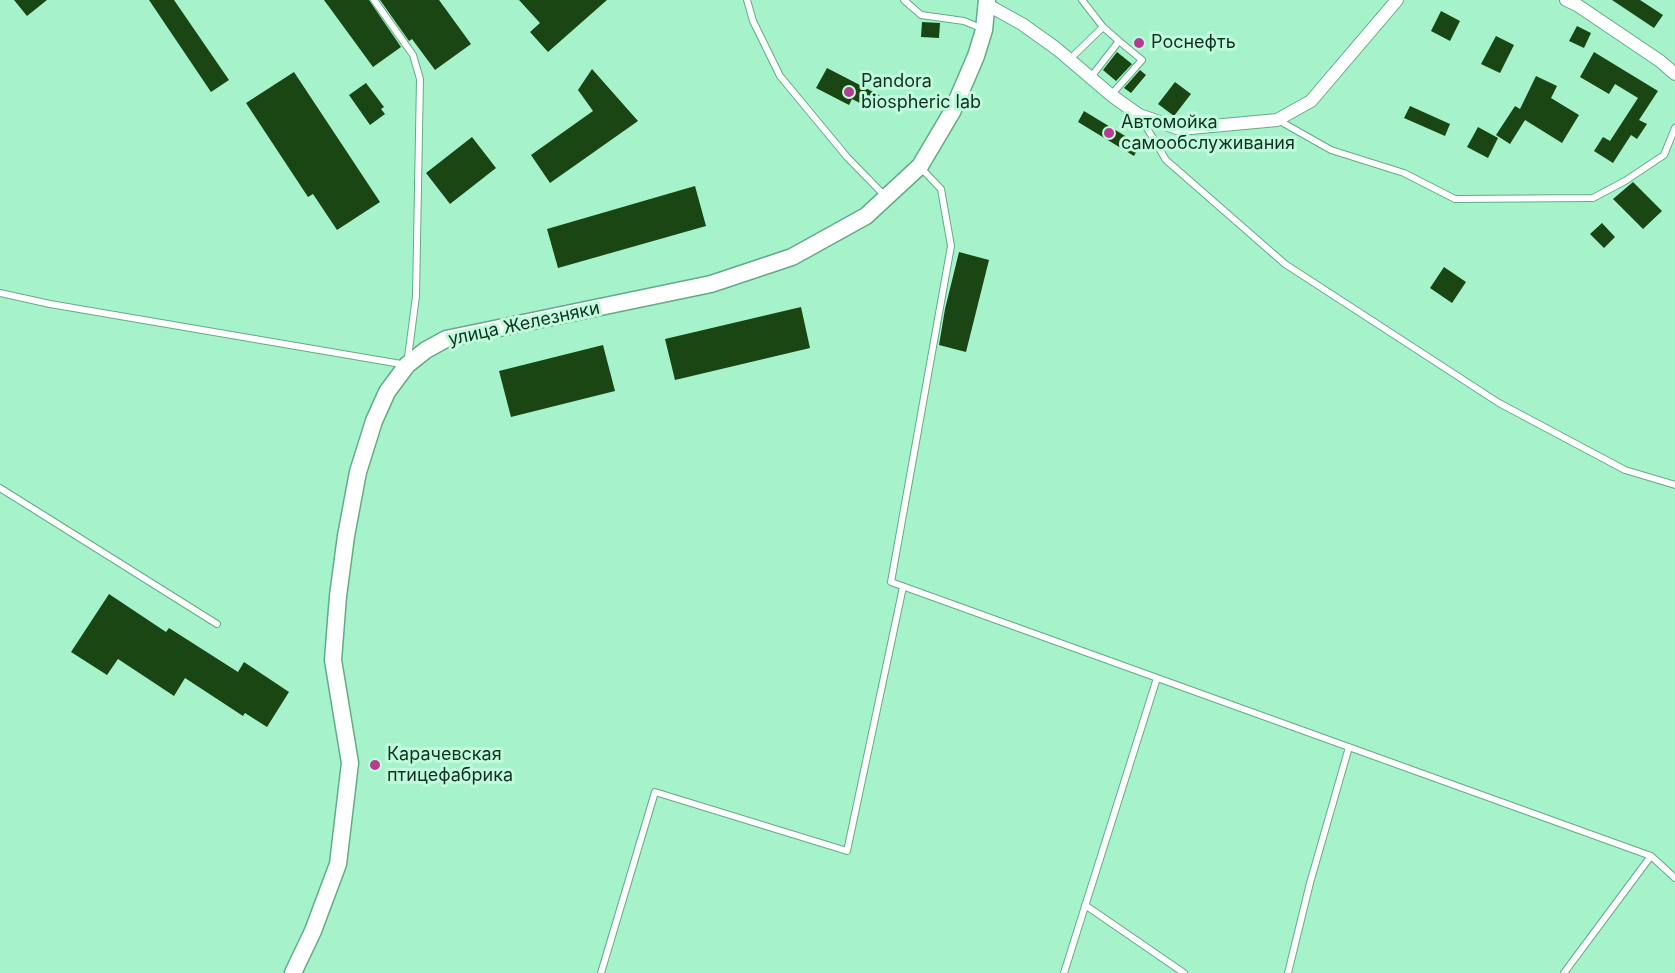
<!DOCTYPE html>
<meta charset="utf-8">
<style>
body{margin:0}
canvas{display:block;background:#a6f3cb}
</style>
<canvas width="1675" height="973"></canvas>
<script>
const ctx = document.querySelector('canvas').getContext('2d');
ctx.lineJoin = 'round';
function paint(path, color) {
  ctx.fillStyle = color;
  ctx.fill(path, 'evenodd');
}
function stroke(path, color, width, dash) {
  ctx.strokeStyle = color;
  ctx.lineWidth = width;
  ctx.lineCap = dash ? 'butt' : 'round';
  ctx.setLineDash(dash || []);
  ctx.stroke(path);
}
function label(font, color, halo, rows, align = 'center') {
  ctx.font = font + ' Inter,sans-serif';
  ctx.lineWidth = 6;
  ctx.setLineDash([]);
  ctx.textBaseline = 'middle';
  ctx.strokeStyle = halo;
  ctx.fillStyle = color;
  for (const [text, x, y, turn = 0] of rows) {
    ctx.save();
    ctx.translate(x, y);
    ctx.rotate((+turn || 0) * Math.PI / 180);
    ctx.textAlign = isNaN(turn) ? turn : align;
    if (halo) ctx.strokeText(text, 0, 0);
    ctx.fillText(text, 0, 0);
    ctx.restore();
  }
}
const building = new Path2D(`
 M 14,0 L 47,0 L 27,16 Z
 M 149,0 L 174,0 L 229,80 L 211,92 Z
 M 324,0 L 369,0 L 401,47 L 373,67 Z
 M 380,0 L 439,0 L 471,44 L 435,70 L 412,39 L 409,41 Z
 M 519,0 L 607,0 L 548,52 L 530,32 L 540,23 Z
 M 1612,0 L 1640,0 L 1663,15 L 1654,28 Z
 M 1441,11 L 1460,21 L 1450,41 L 1431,31 Z
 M 922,22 L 940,23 L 939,38 L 921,37 Z
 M 1577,26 L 1591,33 L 1584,48 L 1569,41 Z
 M 1496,36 L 1514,45 L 1500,73 L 1481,64 Z
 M 1117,52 L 1132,64 L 1116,81 L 1103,70 Z
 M 1594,52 L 1658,91 L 1639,120 L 1647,124 L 1637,139 L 1631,135 L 1613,163 L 1594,151 L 1603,137 L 1610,141 L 1638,98 L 1615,84 L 1609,94 L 1580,77 Z
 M 827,68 L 881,96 L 874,110 L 852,99 L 849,105 L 816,88 Z
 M 592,69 L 638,121 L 550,183 L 531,155 L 593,111 L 578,90 Z
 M 1140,70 L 1146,75 L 1131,93 L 1124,88 Z
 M 294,72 L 380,202 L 337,230 L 313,194 L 308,197 L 246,103 Z
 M 1536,76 L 1557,86 L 1551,98 L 1579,115 L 1562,143 L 1525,120 L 1510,144 L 1496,135 L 1515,106 L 1520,109 Z
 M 1175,82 L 1191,94 L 1174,116 L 1158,104 Z
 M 366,83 L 384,107 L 381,109 L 385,114 L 370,125 L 349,95 Z
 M 1410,106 L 1450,124 L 1445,136 L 1404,118 Z
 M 1084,111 L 1140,145 L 1134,156 L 1078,122 Z
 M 1478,127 L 1498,138 L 1488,158 L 1467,147 Z
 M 472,137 L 496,168 L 450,204 L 426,173 Z
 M 1633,182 L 1662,211 L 1643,229 L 1613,199 Z
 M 695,186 L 706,226 L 558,268 L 547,229 Z
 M 1602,223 L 1615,237 L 1604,248 L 1590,234 Z
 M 959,252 L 989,260 L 966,352 L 939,345 L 945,309 Z
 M 1444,267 L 1466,282 L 1452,303 L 1430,288 Z
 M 801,307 L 810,348 L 675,380 L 665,339 Z
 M 603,345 L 615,391 L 511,417 L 499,371 Z
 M 109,594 L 166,632 L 169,628 L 238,672 L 244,662 L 289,692 L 267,727 L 245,713 L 243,716 L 185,678 L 174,696 L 118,659 L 107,675 L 71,652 Z`);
const lane = new Path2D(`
 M 747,0 L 753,21 L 780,76 L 847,157 L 886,197
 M 904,0 L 921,15 L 964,21 L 983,29
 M 1082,0 L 1103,27 L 1119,41 L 1091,77
 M 1070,59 L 1103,27
 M 1111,95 L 1142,60 L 1119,41
 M 1141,118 L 1166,160 L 1285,264 L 1499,403 L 1625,470 L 1675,485
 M 1278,120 L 1331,150 L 1404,173 L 1455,199 L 1593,198 L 1625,181 L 1664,155 L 1675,128
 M 920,167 L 941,189 L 951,246 L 891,582 L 1651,856 L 1675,878
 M 0,293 L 50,304 L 407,365 L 416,296 L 420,79 L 413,55 L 374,0
 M 0,488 L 217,624
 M 1085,905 L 1184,973
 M 601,973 L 655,792 L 847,851 L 903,587
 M 1064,973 L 1157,678
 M 1288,973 L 1310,883 L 1349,747
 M 1564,973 L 1651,856`);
const street = new Path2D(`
 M 1566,0 L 1577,5 L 1660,61 L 1675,74
 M 986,4 L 1022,24 L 1057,49 L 1111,95 L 1139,115 L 1180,129 L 1277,120 L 1311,101 L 1397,0`);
const secondary = new Path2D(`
 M 293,973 L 313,931 L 338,864 L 350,763 L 333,660 L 338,596 L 346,536 L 358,472 L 374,421 L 387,392 L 407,365 L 426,350 L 446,339 L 711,284 L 792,257 L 866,216 L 920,166 L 952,112 L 976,56 L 984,30 L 987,0`);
const markers = [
 [1139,43,6,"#b43d92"],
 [849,92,6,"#b43d92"],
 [1109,133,6,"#b43d92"],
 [375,765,6,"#b43d92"]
];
const poiNames = [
 ["Роснефть",1151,43],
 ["Pandora",861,82],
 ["biospheric lab",861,103],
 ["Автомойка",1121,123],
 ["самообслуживания",1121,144],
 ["Карачевская",387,755],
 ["птицефабрика",387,776]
];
const streetNames = [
 ["улица Железняки",524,324,-12]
];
paint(building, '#194612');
stroke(lane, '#61ac87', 8);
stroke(street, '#61ac87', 14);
stroke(secondary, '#61ac87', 19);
stroke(lane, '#fff', 6);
stroke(street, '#fff', 12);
stroke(secondary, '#fff', 16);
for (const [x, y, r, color] of markers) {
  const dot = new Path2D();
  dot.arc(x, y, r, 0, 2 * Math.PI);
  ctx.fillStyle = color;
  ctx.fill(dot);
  stroke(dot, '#c0fcdc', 2);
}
label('18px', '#113123', '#c0fcdc', poiNames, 'left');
label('18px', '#113123', '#c0fcdc', streetNames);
</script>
